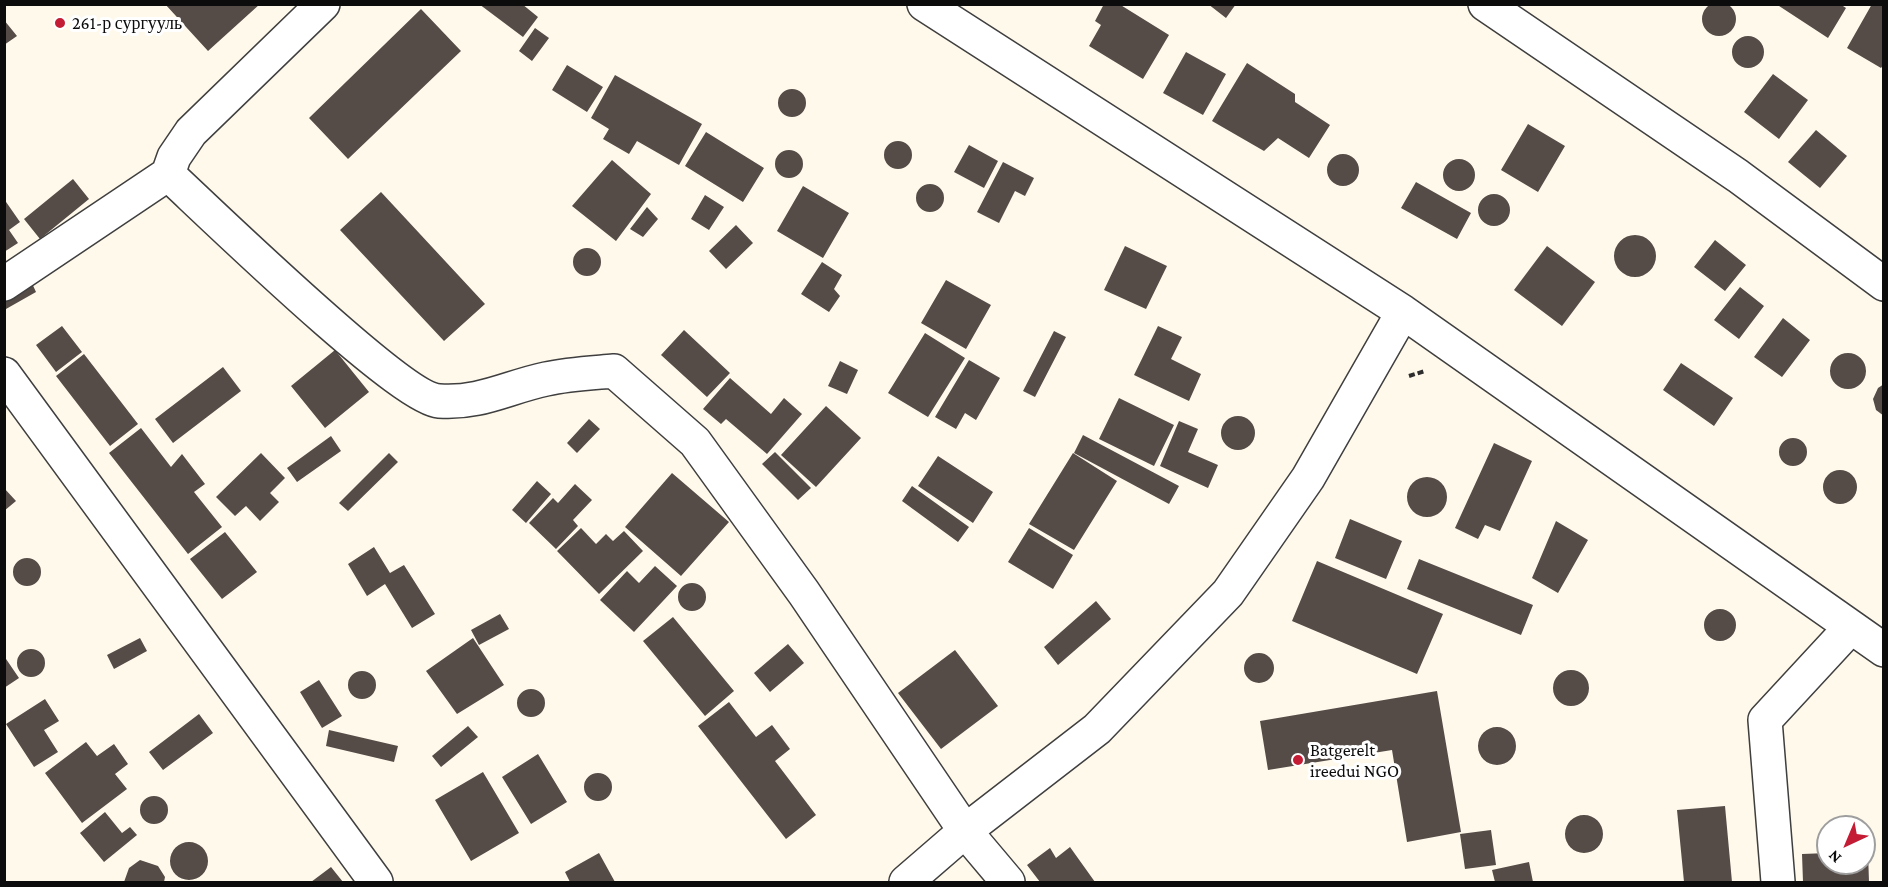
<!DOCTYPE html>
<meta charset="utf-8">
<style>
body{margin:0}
#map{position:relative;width:1888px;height:887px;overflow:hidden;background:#fff9eb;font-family:"Crimson Pro",serif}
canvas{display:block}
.frame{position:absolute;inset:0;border:6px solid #0c0c0c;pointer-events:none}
.north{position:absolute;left:1816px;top:815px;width:60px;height:60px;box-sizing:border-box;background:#fff;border:2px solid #9e9e9e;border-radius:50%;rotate:224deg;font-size:16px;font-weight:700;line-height:24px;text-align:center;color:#0c0c0c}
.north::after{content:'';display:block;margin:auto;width:21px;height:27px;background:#c41c34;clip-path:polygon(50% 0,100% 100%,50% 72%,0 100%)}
</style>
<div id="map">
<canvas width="1888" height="887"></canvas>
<div class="frame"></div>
<div class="north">N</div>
</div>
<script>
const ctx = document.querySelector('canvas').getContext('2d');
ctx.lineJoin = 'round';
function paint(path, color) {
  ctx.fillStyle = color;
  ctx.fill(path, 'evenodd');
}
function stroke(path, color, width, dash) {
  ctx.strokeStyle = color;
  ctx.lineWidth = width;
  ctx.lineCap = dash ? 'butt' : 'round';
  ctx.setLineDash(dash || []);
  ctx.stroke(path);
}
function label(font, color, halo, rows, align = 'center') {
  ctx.font = font + ' "Crimson Pro",serif';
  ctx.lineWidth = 6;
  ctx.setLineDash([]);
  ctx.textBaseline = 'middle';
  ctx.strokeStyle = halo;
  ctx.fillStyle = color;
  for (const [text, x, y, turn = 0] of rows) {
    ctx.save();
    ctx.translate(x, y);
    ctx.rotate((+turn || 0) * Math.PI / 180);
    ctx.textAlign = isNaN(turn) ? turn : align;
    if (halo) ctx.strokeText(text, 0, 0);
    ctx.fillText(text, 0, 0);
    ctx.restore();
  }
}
const building = new Path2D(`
 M1702 19a17 17 0 1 1 34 0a17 17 0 1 1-34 0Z
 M 165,4 L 260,4 L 208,51 Z
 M 479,4 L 522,4 L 538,17 L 523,37 Z
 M 1104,4 L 1119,4 L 1169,35 L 1143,79 L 1089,46 L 1101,25 L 1095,21 Z
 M 1208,4 L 1236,4 L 1226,18 Z
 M 1776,4 L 1840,4 L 1846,8 L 1828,38 Z
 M 1872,4 L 1884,4 L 1884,64 L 1881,68 L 1847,48 Z
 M 421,9 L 461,51 L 348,159 L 309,118 Z
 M 4,20 L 17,36 L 4,45 Z
 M 535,28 L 549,38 L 532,61 L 519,51 Z
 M1732 52a16 16 0 1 1 32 0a16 16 0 1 1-32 0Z
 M 1186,52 L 1226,74 L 1203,115 L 1163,93 Z
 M 1247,63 L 1295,94 L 1295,102 L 1330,125 L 1309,158 L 1278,138 L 1264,151 L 1212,121 Z
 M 567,65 L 603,87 L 587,112 L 552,90 Z
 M 1773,74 L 1808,100 L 1779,139 L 1744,112 Z
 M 615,75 L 702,124 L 679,165 L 637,141 L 629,154 L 603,139 L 609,129 L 591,118 Z
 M778 103a14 14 0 1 1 28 0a14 14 0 1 1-28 0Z
 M 1528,124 L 1565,146 L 1538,192 L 1501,170 Z
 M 1816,130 L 1847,156 L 1820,188 L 1788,162 Z
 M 706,132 L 764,168 L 743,202 L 685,166 Z
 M884 155a14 14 0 1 1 28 0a14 14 0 1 1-28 0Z
 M 969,145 L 998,161 L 984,188 L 954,172 Z
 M775 164a14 14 0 1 1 28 0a14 14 0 1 1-28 0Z
 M1327 170a16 16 0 1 1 32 0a16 16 0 1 1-32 0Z
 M1443 175a16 16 0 1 1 32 0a16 16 0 1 1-32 0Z
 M 612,160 L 651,194 L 616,241 L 572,206 Z
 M 1003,162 L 1034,178 L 1025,196 L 1015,191 L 999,223 L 977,212 Z
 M 73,179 L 89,199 L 40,239 L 24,219 Z
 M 1416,182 L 1471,213 L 1457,239 L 1401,208 Z
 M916 198a14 14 0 1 1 28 0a14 14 0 1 1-28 0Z
 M 803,186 L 849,213 L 823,258 L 777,231 Z
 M 381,192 L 485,304 L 444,341 L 340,230 Z
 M1478 210a16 16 0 1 1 32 0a16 16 0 1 1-32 0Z
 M 705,195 L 724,207 L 709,230 L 691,219 Z
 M 4,199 L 20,222 L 9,230 L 18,243 L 4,252 Z
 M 647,207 L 658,219 L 643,237 L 630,229 Z
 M 736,225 L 753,243 L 726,269 L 709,251 Z
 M1614 256a21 21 0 1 1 42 0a21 21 0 1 1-42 0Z
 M 1715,240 L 1746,265 L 1725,291 L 1694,267 Z
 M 1125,246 L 1167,266 L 1146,309 L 1104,290 Z
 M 1547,246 L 1595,282 L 1562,326 L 1514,290 Z
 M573 262a14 14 0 1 1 28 0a14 14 0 1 1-28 0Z
 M 822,262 L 842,275 L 834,289 L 840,296 L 829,312 L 801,294 Z
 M 30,279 L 36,292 L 6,309 L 4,295 Z
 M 946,280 L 991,305 L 966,349 L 921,323 Z
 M 1740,287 L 1764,306 L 1739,339 L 1714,320 Z
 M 1783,318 L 1810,340 L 1782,377 L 1754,357 Z
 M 62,326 L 82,352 L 56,372 L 36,345 Z
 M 1158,326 L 1182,337 L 1171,359 L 1201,374 L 1189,401 L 1134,375 Z
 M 684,330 L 730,373 L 707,397 L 661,355 Z
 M 1054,331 L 1066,337 L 1035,397 L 1023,391 Z
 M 925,333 L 965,358 L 928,417 L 888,393 Z
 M 335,350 L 369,392 L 325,428 L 291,386 Z
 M1830 371a18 18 0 1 1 36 0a18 18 0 1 1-36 0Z
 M 84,354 L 138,424 L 110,446 L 56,376 Z
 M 969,360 L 1000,378 L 976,420 L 965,413 L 956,429 L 935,417 Z
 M 840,361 L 858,370 L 847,394 L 828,386 Z
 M 1681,363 L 1733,398 L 1714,426 L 1663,390 Z
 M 223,367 L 241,391 L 173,443 L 155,419 Z
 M 730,378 L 771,414 L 784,398 L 802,414 L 767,454 L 726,419 L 721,424 L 703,409 Z
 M 1884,384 L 1884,416 L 1876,410 L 1873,399 L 1878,388 Z
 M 1119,398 L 1174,425 L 1154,466 L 1099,439 Z
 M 826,406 L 861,438 L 816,487 L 781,455 Z
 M1221 433a17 17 0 1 1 34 0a17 17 0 1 1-34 0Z
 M 589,419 L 600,429 L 577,453 L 567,443 Z
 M 1179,421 L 1198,429 L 1188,452 L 1218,465 L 1208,488 L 1160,466 Z
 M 141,428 L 171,467 L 182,454 L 205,484 L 194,492 L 222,527 L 188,554 L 109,453 Z
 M 1083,435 L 1179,486 L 1169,504 L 1074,453 Z
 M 331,436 L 341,451 L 297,482 L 287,468 Z
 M1779 452a14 14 0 1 1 28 0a14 14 0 1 1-28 0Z
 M 1494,443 L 1532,461 L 1500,531 L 1485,525 L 1478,539 L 1455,528 Z
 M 775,452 L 811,488 L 798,500 L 762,464 Z
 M 261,453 L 285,478 L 270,493 L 279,502 L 260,521 L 246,506 L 235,516 L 216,497 Z
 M 389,453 L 398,462 L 348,511 L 339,503 Z
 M 1073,453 L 1117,481 L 1074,550 L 1029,524 Z
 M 938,456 L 993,492 L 973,523 L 918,486 Z
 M1823 487a17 17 0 1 1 34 0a17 17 0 1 1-34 0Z
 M 672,473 L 729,522 L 681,576 L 625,527 Z
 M1407 497a20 20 0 1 1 40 0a20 20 0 1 1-40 0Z
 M 537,481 L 551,494 L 526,523 L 512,510 Z
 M 575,484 L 592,500 L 573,520 L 578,526 L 556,549 L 529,523 L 553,498 L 558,503 Z
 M 912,486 L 969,527 L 958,542 L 902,501 Z
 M 4,488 L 16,501 L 4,511 Z
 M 1350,519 L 1402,541 L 1386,579 L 1335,558 Z
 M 1556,521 L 1588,540 L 1558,593 L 1532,578 Z
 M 581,528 L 596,544 L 606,534 L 613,541 L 624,531 L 643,551 L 599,594 L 557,551 Z
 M 1029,528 L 1073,555 L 1053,589 L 1008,562 Z
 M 225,532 L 257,572 L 222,599 L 190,559 Z
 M 374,547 L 390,573 L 404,565 L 435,614 L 412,628 L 385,584 L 367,596 L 348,564 Z
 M13 572a14 14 0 1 1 28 0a14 14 0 1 1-28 0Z
 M 1419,559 L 1533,605 L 1521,635 L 1407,589 Z
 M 1317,561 L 1443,614 L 1417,674 L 1292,621 Z
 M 655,566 L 677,586 L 634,632 L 600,600 L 627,571 L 639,583 Z
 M678 597a14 14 0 1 1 28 0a14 14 0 1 1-28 0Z
 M 1096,601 L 1111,619 L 1058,665 L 1044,647 Z
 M1704 625a16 16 0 1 1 32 0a16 16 0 1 1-32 0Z
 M 500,614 L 509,629 L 479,645 L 471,630 Z
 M 673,617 L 734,691 L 705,716 L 643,641 Z
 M 140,638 L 147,651 L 114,669 L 107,655 Z
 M 473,638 L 504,685 L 457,714 L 426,671 Z
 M 788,644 L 804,663 L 770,692 L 754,673 Z
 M17 663a14 14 0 1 1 28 0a14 14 0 1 1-28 0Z
 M 955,650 L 998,706 L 941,749 L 898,693 Z
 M1244 668a15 15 0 1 1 30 0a15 15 0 1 1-30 0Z
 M 4,656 L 19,678 L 4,688 Z
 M1553 688a18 18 0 1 1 36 0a18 18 0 1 1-36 0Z
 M348 685a14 14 0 1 1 28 0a14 14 0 1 1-28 0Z
 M 319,680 L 342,716 L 322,728 L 300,692 Z
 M517 703a14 14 0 1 1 28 0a14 14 0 1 1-28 0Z
 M 1437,691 L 1461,832 L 1407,842 L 1392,750 L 1268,770 L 1260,721 Z
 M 45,699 L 59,721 L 44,730 L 58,752 L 34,767 L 6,724 Z
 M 729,702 L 756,737 L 772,725 L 790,749 L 775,761 L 816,815 L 786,839 L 698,726 Z
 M 199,714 L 213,733 L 163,770 L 149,752 Z
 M 468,726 L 478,737 L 441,767 L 432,756 Z
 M1478 746a19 19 0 1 1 38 0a19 19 0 1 1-38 0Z
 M 329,730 L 398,746 L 394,762 L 326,746 Z
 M 86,742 L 97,756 L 114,744 L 128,764 L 115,774 L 127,789 L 82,823 L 45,773 Z
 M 538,754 L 567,802 L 531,824 L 502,777 Z
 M 483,772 L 519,833 L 471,861 L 435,800 Z
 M584 787a14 14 0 1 1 28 0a14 14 0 1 1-28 0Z
 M140 810a14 14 0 1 1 28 0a14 14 0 1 1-28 0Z
 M 1725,806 L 1732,882 L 1684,882 L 1677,810 Z
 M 105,812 L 122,833 L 130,827 L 137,835 L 104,862 L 80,833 Z
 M1565 834a19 19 0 1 1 38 0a19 19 0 1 1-38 0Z
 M 1491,830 L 1496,865 L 1465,869 L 1460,834 Z
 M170 861a19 19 0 1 1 38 0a19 19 0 1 1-38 0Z
 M 1070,847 L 1095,882 L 1040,882 L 1027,865 L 1050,848 L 1056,858 Z
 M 1868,852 L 1869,882 L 1803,882 L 1802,854 L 1828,853 L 1828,863 L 1864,863 L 1864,853 Z
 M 599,853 L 615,882 L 570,882 L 565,872 Z
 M 140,860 L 158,866 L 165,877 L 164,882 L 124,882 L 129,868 Z
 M 1529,862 L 1533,882 L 1495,882 L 1492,870 Z
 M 331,867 L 343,882 L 311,882 Z`);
const path = new Path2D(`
 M 1409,376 L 1425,371`);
const minor = new Path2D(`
 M 924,4 L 1403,312 L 1884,650
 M 1485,4 L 1738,176 L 1884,284
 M 168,174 C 208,211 400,398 439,401 C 480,404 508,387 546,379 C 568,374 591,373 614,371 L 695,442 L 804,593 L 965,831 L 1008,882
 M 4,284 L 168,174 L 174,157 L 191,132 L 323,4
 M 4,374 L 376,882
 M 906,882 L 965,831 L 1097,729 L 1228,593 L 1308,478 L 1403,312
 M 1778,882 L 1765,720 L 1851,627`);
const markers = [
 [60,23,6,"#c41c34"],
 [1298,760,6,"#c41c34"]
];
const poiNames = [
 ["261-р сургууль",72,23],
 ["Batgerelt",1310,750],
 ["ireedui NGO",1310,771]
];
paint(building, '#554c48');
stroke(minor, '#3f3f3f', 36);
stroke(path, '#2e2e2e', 4, [6, 3]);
stroke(minor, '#fff', 33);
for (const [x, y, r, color] of markers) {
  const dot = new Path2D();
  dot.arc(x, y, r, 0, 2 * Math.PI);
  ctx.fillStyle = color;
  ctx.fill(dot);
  stroke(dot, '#fff', 2);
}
label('18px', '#0c0c0c', '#fff', poiNames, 'left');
</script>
